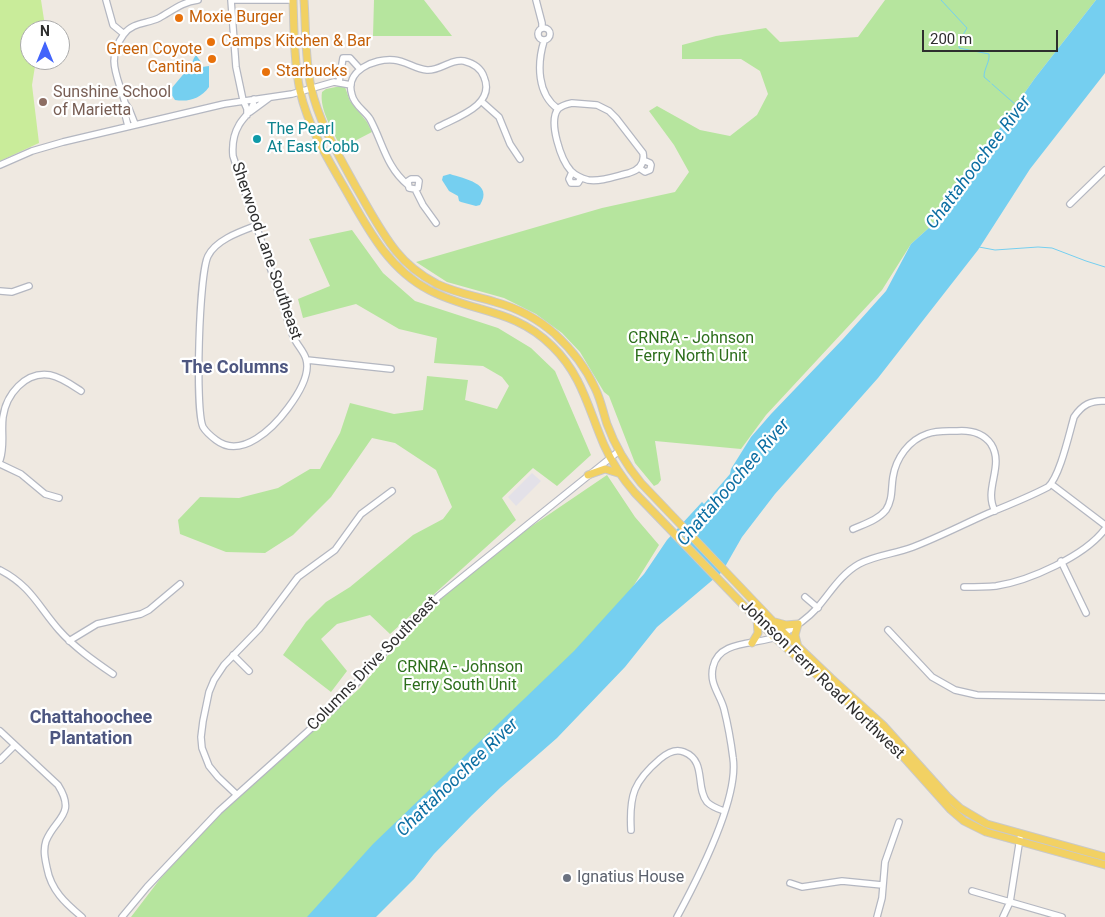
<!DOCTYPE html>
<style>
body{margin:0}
#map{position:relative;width:1105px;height:917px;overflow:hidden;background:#efe9e1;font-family:Roboto,sans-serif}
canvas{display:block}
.north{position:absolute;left:20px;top:20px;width:50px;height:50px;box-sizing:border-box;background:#fff;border:1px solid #ababab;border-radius:50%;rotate:0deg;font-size:14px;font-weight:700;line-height:20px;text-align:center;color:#2e2e2e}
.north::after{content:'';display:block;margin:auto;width:18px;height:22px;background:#4264fb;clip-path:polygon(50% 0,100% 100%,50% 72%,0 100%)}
.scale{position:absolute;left:922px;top:30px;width:136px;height:22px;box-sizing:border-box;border:2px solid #2e2e2e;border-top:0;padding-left:6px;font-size:15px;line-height:18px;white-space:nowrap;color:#2e2e2e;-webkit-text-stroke:4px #fff;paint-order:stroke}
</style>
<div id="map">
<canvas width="1105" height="917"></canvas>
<div class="north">N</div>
<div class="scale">200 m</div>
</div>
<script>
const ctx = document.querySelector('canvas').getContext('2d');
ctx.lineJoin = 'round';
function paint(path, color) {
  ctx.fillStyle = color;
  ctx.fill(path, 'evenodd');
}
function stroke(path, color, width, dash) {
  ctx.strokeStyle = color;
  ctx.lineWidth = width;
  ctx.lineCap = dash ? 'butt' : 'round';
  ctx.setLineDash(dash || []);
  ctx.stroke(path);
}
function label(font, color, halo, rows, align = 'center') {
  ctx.font = font + ' Roboto,sans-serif';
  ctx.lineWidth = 4.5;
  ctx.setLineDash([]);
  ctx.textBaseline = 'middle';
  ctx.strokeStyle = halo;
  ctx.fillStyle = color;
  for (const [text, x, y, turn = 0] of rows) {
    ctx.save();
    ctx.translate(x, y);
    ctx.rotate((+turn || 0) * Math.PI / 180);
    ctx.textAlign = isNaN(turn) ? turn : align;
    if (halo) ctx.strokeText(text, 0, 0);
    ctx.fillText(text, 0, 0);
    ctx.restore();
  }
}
const industrial = new Path2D(`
 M 532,473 L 541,481 L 516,506 L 508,497 Z`);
const green = new Path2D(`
 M 374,0 L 424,0 L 452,36 L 373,36 Z
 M 885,0 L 1096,0 L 1035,78 L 931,226 L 911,244 L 882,290 L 766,415 L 741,449 L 655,441 L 661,480 L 658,484 L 654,486 L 635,463 L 609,396 L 604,392 L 580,352 L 562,333 L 536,314 L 504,298 L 447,282 L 416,262 L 602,208 L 675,192 L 689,172 L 674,145 L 649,111 L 657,106 L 700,130 L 730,136 L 757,115 L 768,94 L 760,71 L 741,59 L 682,59 L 682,45 L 716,36 L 766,28 L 780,42 L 858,37 Z
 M 341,86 L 345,87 L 350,101 L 367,122 L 372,132 L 341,148 C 334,132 319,110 322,92 L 326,89 Z
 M 352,230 L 383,273 L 415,301 L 498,328 L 531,348 L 555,371 L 591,455 L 557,486 L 533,468 L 502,498 L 516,520 L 390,634 L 370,615 L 337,624 L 321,639 L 347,671 L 331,692 L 283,655 L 306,622 L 326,602 L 350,587 L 413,535 L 443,519 L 452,507 L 436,470 L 395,443 L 372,438 L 331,497 L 293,535 L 265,553 L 226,552 L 180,534 L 178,520 L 200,497 L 239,498 L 278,488 L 310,469 L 320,469 L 340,433 L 350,403 L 394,414 L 423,410 L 427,376 L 468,380 L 465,400 L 497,409 L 509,386 L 502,377 L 483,366 L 434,363 L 437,338 L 399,329 L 356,304 L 303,318 L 298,299 L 330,286 L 309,239 Z
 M 607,475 L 635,517 L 659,545 L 621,606 L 313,917 L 131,917 L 160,879 L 217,816 L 360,688 L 411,628 L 434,604 L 523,532 Z`);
const pitch = new Path2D(`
 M 0,0 L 41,0 L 45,26 L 43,30 L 30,30 L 30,60 L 36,60 L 32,85 L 39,143 L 0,161 Z`);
const water = new Path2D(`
 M 1096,0 L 1105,0 L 1105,73 L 1030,169 L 978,250 L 878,378 L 775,494 L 742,537 L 722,572 L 657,627 L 625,667 L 557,738 L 501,787 L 472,815 L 434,854 L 414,879 L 376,917 L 307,917 L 373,844 L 574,651 L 644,574 L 667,540 L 702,502 L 704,504 L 730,474 L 731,469 L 751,437 L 771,414 L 843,339 L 886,291 L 911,244 L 931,226 L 1035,78 Z
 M 196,55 L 201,62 L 202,67 L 209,66 L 209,87 C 200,99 189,102 175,100 L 171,94 L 171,89 L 191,65 L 194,58 Z
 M 450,174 C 464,179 494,183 480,205 L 476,206 L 461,202 L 459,201 L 458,196 L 449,191 L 442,180 L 443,176 Z`);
const stream = new Path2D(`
 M 941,0 L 967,28 L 960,40 L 959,48 L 989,54 C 990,62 984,68 984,77 L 990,82
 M 992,84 L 1016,105
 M 979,247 L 995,250 L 1038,247 L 1052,248 L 1086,261 L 1105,267`);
const minor = new Path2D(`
 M 106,0 L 113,25 L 124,34 C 133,22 147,24 159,18 C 172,11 182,2 198,0
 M 231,0 L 236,67 L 243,100 L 247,109 L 247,115
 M 234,0 L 292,0
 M 536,0 L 542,23 L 542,28
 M538 34a6 6 0 1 1 12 0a6 6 0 1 1-12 0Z
 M 124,34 C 105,60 118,76 125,103 L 124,110 L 128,126
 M 544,41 C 537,64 537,94 558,109
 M 339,82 L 343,58 L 350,58 L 360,69
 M 254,99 C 254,110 244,116 239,125 C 233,135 232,145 233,156 L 293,336 C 296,344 304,351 306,359 C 311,375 297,396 288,408 C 274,427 242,460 216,440 C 212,437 206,432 203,427 C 195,410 199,274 208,256 C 216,240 239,232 255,226
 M 481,101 L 499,117 L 510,144 L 520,159
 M 125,103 L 129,109 L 135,124
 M 572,103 L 597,105 L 609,111 L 616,118 L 643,153 C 645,164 639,170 629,173 C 616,176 601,182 588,180 C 581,178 575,175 571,171 C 561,160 548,122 558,109 C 561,106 567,104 572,103 Z
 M 250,112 L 269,98
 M 0,165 L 32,151 L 63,142 L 224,104 L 292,94 L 334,82 L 351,85
 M 639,168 L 645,172 L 650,170 L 651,165 L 650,163 L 643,160
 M 572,172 L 569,179 L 571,183 L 578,183 L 581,178
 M 408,185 C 386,167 383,143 370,119 C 365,111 354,105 352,95 C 344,71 374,58 394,60 C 406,61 415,69 427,70 C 440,71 450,59 464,61 C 472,63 481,68 484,77 C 496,105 457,117 438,127
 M 415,189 L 418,188 L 419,181 L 417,179 L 411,179 L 408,181 L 409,188 L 415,189 L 423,205 L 436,223
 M 1070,204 L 1105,170
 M 0,291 L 12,292 L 29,286
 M 307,360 L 391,369
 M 0,460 C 5,445 1,432 3,417 C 6,395 25,371 50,375 C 61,377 72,385 81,391
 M 0,464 L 21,474 L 45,494 L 59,498
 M 1051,484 L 1105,525
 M 853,529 C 864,524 878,520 886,510 C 893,499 891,489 893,477 C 896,458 909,440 927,434 C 937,430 947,431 957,431 C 971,430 983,433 991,444 C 1005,466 983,489 995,511
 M 1061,561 L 1086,613
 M 0,570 C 31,586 38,606 59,630 C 74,647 94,661 113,674
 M 964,587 C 975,587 985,587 996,586 C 1029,581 1085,556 1105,529
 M 805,597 L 818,608
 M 888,630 L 932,677 L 955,690 L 977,695 L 1105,697
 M 69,641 L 97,624 L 141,614 L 149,610 L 180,584
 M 233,655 L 249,671
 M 0,731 L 58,785 C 77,815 55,818 46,841 C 43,850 45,859 47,868 C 51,890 65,903 82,917
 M 0,760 L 15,745
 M 236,794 L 218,777 L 209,766 L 202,748 L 201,737 L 203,721 L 209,692 L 214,680 L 224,665 L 259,629 L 298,577 L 335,550 L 361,514 L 392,491
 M 631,830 C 629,795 634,781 660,759 C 667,753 675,748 684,752 C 707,761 695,787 707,802 C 712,807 718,809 724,811
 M 790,883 L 802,887 L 842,881 L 882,885
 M 972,891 L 1062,917
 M 122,917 L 147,887 L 219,811 L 336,706 L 414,619 L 439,596 L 619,451
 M 677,917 C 697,880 739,798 733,758 C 731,742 728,725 724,709 C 720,694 709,684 713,667 C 719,638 760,646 781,635 C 794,628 807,619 817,608 C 830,593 841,574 859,564 C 876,555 895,554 913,547 C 939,537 964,524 989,513 C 1009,505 1029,497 1048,487 C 1060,476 1069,434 1074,417 C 1082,405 1091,400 1105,401
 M 877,917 L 882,898 L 885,862 L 899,822
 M 1003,917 L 1010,902 L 1020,838`);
const major = new Path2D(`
 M 293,0 C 294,30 294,61 300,91 C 308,126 326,156 344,187 C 367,227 387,268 429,290 C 472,313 514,308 552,346 C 582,375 588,408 604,445 C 612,463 622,478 635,493 L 775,638 L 881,732 L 950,809 L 964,821 L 986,832 L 1105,865
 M 304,0 C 306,29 305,59 311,87 C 319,123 338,154 356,187 C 369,209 380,231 396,251 C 407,265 422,276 437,284 C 456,293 475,296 495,302 C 517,308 538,319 555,334 C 571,349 586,368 595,388 C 601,400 603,412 607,424 C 615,446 627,466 641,483 L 784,633 L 831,678 L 883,725 L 947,796 L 960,808 L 987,824 L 1105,857
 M 588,475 L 605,469 L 618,473
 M 775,622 L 786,625 L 798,624
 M 752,643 L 758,633 L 757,620
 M 798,647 L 795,635 L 798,624`);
const markers = [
 [179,18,5,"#e8710a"],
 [211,42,5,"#e8710a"],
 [212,59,5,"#e8710a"],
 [266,72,5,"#e8710a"],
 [43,102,5,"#8d6e63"],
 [257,139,5,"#0f9aa8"],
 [567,878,5,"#6b7280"]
];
const foodNames = [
 ["Moxie Burger",189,18],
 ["Camps Kitchen & Bar",221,42],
 ["Green Coyote",202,50,"right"],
 ["Cantina",202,68,"right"],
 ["Starbucks",276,72]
];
const educationNames = [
 ["Sunshine School",53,93],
 ["of Marietta",53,111]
];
const cultureNames = [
 ["The Pearl",267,130],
 ["At East Cobb",267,148]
];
const streetNames = [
 ["Sherwood Lane Southeast",266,251,71],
 ["Columns Drive Southeast",373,664,-46],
 ["Johnson Ferry Road Northwest",822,680,44]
];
const parkNames = [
 ["CRNRA - Johnson",691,339],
 ["Ferry North Unit",691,357],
 ["CRNRA - Johnson",460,668],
 ["Ferry South Unit",460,686]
];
const worshipNames = [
 ["Ignatius House",577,878]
];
const waterNames = [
 ["Chattahoochee River",979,163,-53],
 ["Chattahoochee River",734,483,-49],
 ["Chattahoochee River",458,778,-44]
];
const neighbourhoodNames = [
 ["The Columns",235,368],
 ["Chattahoochee",91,718],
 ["Plantation",91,739]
];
paint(industrial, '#e3e1e8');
paint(green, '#b6e59e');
paint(pitch, '#c9ec9a');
paint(water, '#75cff0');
stroke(stream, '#75cff0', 1);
stroke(minor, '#b4b7c1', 8);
stroke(major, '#c9c9c9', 9);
stroke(minor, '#fff', 5.5);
stroke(major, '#f2d163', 7);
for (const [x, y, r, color] of markers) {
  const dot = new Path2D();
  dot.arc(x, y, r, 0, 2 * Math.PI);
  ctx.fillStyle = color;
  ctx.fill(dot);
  stroke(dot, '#fff', 2);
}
label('16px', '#c56008', '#fff', foodNames, 'left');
label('16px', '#785e54', '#fff', educationNames, 'left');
label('16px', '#0d838f', '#fff', cultureNames, 'left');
label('16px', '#2e2e2e', '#fff', streetNames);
label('16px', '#2c6e1b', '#fff', parkNames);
label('16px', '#5b616d', '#fff', worshipNames, 'left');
label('italic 18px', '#0d6fa3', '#fff', waterNames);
label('bold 18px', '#4d5680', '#fff', neighbourhoodNames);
</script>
